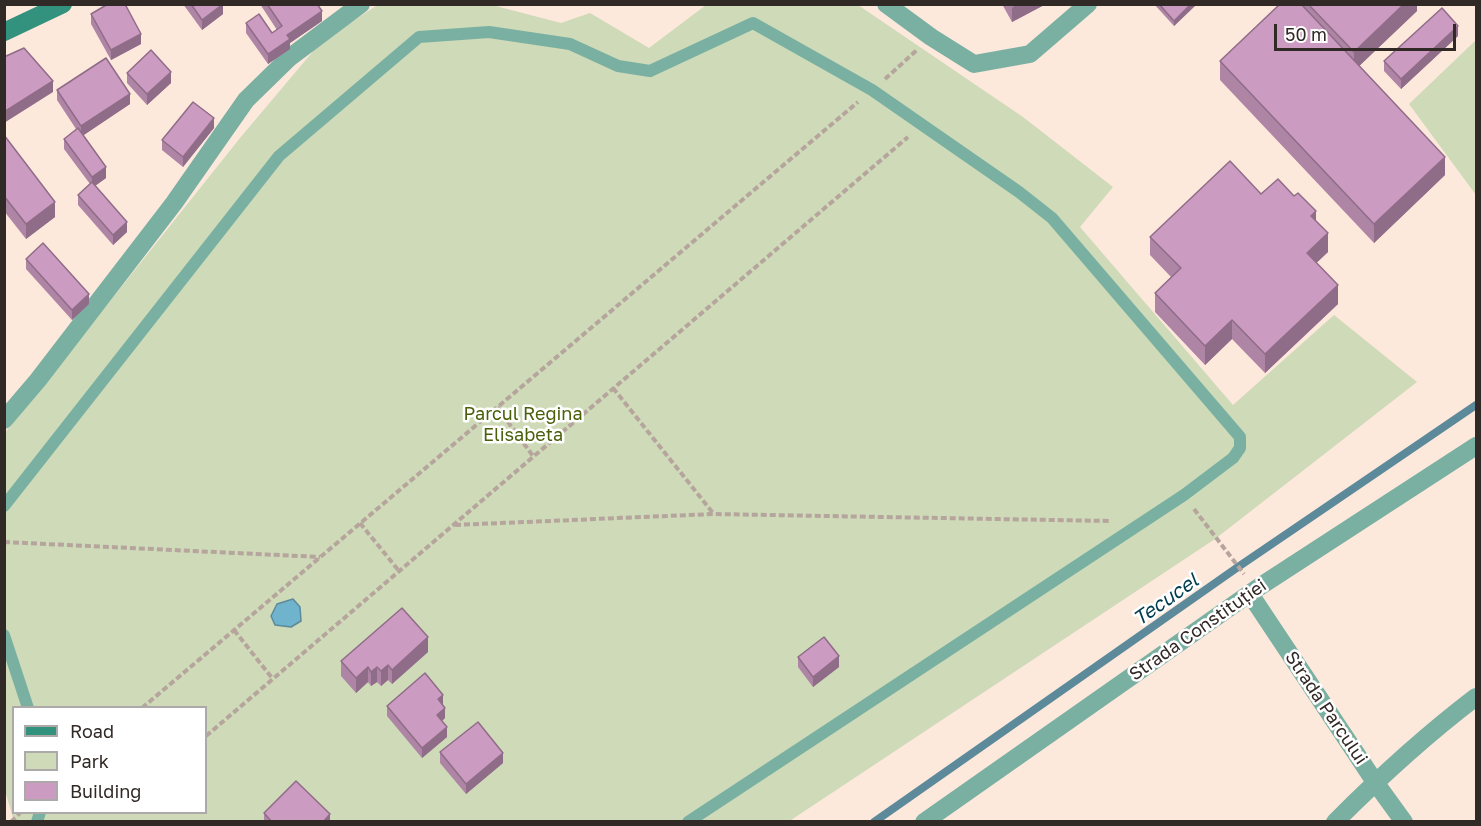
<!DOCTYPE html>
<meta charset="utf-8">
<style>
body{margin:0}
#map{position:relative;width:1481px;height:826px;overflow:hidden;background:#fde8dc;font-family:"Golos Text",sans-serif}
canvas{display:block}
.frame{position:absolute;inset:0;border:6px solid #312925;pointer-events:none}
.legend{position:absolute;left:12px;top:706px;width:195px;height:108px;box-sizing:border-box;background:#fff;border:2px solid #ada9a8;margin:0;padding:8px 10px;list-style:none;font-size:18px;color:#312925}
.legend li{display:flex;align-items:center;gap:12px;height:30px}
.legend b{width:30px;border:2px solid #ada9a8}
.scale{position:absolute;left:1274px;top:24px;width:182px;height:27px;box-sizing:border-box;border:3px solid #312925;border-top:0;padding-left:8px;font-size:18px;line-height:21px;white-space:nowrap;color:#312925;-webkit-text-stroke:4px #fff;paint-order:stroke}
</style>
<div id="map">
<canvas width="1481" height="826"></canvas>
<div class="frame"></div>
<ul class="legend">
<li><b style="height:8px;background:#33927e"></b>Road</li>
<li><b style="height:16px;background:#cedab8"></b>Park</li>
<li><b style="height:16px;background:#cc9bc1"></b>Building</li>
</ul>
<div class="scale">50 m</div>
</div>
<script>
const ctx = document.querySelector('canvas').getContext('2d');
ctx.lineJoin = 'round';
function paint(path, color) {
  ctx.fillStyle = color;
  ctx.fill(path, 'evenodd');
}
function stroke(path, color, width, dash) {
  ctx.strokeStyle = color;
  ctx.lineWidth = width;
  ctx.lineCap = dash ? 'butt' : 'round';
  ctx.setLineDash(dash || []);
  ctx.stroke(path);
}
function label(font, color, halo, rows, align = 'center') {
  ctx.font = font + ' "Golos Text",sans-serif';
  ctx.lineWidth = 5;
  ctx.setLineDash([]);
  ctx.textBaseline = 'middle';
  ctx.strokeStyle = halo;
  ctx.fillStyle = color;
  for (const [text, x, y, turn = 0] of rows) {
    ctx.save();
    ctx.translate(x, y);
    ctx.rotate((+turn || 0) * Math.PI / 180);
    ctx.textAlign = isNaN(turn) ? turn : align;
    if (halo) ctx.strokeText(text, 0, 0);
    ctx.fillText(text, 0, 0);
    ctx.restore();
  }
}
const green = new Path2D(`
 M 379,4 L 492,5 L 561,23 L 590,13 L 649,48 L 706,5 L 858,5 L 1023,117 L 1113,187 L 1080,227 L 1233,405 L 1334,315 L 1417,382 L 1215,539 L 788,822 L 14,821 L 4,787 L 4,434 L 240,138 L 320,43 ZM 14,708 L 206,708 L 206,812 L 14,812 Z
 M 1475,41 L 1476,43 L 1476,195 L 1409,104 Z`);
const water = new Path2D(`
 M 293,599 L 300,607 L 301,621 L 291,627 L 275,625 L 271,616 L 277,604 Z`);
const stream = new Path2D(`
 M 874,822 L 1238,567 L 1476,405`);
const path = new Path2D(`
 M 885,79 L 917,50
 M 613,388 L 713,513
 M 497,407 L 533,456
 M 1194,509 L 1244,574
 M 360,523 L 399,571
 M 455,525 L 713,514 L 1110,521
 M 4,542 L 320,557
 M 234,630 L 272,678
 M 142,708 L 858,102
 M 206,736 L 908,137
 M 11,822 L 20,813`);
const lane = new Path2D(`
 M 4,506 L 279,156 L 419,37 L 489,32 L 570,44 L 618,66 L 650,71 L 753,23 L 872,90 L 1019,192 L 1052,218 L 1240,437 L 1240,448 L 1233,458 L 1184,495 L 688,822
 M 4,635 L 28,708
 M 37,822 L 40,812`);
const street = new Path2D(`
 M 886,4 L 931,37 L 974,64 L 1030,54 L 1088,4
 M 4,420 L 38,380 L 174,203 L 246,100 L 289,58 L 361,4
 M 1250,594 L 1375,782 L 1404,822
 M 924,822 L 1256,589 L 1476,446
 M 1335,822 C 1380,777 1426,735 1476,697`);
const secondary = new Path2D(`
 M 4,32 L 63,4`);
const wall = new Path2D(`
 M 183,4 L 223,4 L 223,14 L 202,30 Z
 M 260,4 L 317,4 L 322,21 L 290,43 L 290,49 L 268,64 L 246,33 L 246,23 L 272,33 L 277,30 Z
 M 1002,4 L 1046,4 L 1012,22 Z
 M 1154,4 L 1197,4 L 1174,26 Z
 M 1304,4 L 1417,4 L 1417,11 L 1359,66 L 1445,175 L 1374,243 L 1220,80 L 1220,61 L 1304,8 Z
 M 91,14 L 141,44 L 111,60 L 91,24 Z
 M 1458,36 L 1401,89 L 1384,71 L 1384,61 Z
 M 127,73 L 171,83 L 147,105 L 127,83 Z
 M 57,90 L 130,104 L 83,135 L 106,178 L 95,186 L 127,232 L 113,245 L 78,205 L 78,195 L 90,184 L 64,149 L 64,139 L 76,129 L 57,100 Z
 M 214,128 L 183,167 L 162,150 L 162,140 Z
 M 4,135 L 55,217 L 26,239 L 4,211 Z
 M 1261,194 L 1316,221 L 1328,252 L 1316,263 L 1338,304 L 1265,373 L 1232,339 L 1205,365 L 1155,312 L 1155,293 L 1171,277 L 1150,255 L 1150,237 Z
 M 26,259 L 89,304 L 72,320 L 26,269 Z
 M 428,652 L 392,684 L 388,680 L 381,686 L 377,682 L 371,686 L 368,682 L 356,693 L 341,676 L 341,661 Z
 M 798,657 L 839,667 L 813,687 L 798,667 Z
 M 443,705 L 445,718 L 442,721 L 447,737 L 422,758 L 387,716 L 387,706 Z
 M 440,752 L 503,763 L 466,794 L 440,763 Z
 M 264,813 L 330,822 L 264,822 Z`);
const shadedWall = new Path2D(`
 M 223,4 L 223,14 L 202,30 L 202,20 Z
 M 1017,4 L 1046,4 L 1012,22 L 1012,8 Z
 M 1191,4 L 1197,4 L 1174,26 L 1174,21 Z
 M 1404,4 L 1417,4 L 1417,11 L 1354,71 L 1354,52 Z
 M 322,11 L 322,21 L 290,43 L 290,49 L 268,64 L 268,54 L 287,35 Z
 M 1458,26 L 1458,36 L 1401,89 L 1401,79 Z
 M 141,34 L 141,44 L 111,60 L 111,50 Z
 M 171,72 L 171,83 L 147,105 L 147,94 Z
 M 53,81 L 53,92 L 4,123 L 4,112 Z
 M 130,94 L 130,104 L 81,137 L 81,126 Z
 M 214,118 L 214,128 L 183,167 L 183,157 Z
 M 1445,157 L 1445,175 L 1374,243 L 1374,224 Z
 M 106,167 L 106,178 L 92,188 L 92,177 Z
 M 55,202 L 55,217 L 26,239 L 26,224 Z
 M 1316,211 L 1316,230 L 1311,216 Z
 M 127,222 L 127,232 L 113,245 L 113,235 Z
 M 1328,233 L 1328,252 L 1307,272 L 1307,253 Z
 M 1338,285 L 1338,304 L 1265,373 L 1265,354 Z
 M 89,294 L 89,304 L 72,320 L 72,310 Z
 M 1232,320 L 1232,339 L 1205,365 L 1205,346 Z
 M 428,637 L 428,652 L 392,684 L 392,670 Z
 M 839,656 L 839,667 L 813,687 L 813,677 Z
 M 388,665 L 388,680 L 381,686 L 381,671 Z
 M 368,667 L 368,682 L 356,693 L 356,678 Z
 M 377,667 L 377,682 L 371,686 L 371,672 Z
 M 443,695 L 443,705 L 438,709 L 438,699 Z
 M 445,708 L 445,718 L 437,725 L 437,715 Z
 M 447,727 L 447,737 L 422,758 L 422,748 Z
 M 503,753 L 503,763 L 466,794 L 466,784 Z
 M 330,814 L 330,822 L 323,822 Z`);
const building = new Path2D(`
 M 108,4 L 125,4 L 141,34 L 111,50 L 91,14 Z
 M 191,4 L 223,4 L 202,20 Z
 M 267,4 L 317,4 L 322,11 L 287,35 L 290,39 L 268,54 L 246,23 L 259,14 L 272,33 L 282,26 Z
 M 1159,4 L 1191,4 L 1174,21 Z
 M 1280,4 L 1301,4 L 1445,157 L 1374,224 L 1220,61 Z
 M 1308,4 L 1404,4 L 1354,52 Z
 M 1442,8 L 1458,26 L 1401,79 L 1384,61 Z
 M 24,48 L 53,81 L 4,112 L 4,57 Z
 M 151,50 L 171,72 L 147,94 L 127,73 Z
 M 106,58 L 130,94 L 81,126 L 57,90 Z
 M 193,102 L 214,118 L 183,157 L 162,140 Z
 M 78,128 L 106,167 L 92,177 L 64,139 Z
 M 4,135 L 55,202 L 26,224 L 4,196 Z
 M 1230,161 L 1261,194 L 1278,179 L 1294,196 L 1298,193 L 1316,211 L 1311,216 L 1328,233 L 1307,253 L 1338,285 L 1265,354 L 1232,320 L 1205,346 L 1155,293 L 1181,268 L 1150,237 Z
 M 92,182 L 127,222 L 113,235 L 78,195 Z
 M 43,243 L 89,294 L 72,310 L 26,259 Z
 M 402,608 L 428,637 L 392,670 L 388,665 L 381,671 L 377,667 L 371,672 L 368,667 L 356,678 L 341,661 Z
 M 824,637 L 839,656 L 813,677 L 798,657 Z
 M 425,673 L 443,695 L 438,699 L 445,708 L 437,715 L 447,727 L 422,748 L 387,706 Z
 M 478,722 L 503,753 L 466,784 L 440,752 Z
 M 296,781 L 330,814 L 323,822 L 272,822 L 264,813 Z`);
const parkNames = [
 ["Parcul Regina",523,414],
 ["Elisabeta",523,435]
];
const streetNames = [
 ["Strada Constituției",1198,630,-35],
 ["Strada Parcului",1326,708,56]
];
const waterNames = [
 ["Tecucel",1166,600,-35]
];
paint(green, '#cedab8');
paint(water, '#70b3cc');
stroke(water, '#5d8a9a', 1.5);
stroke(stream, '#5d8a9a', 8);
stroke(path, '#b6a59c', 4, [6, 3]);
stroke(lane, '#79b0a2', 12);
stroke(street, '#79b0a2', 18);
stroke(secondary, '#33927e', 18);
paint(wall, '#af85a6');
paint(shadedWall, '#8f6c87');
paint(building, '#cc9bc1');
stroke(building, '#8f6c87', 1.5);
label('18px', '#495f0a', '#fff', parkNames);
label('18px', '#312925', '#fff', streetNames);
label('italic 20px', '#003d4f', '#fff', waterNames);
</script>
